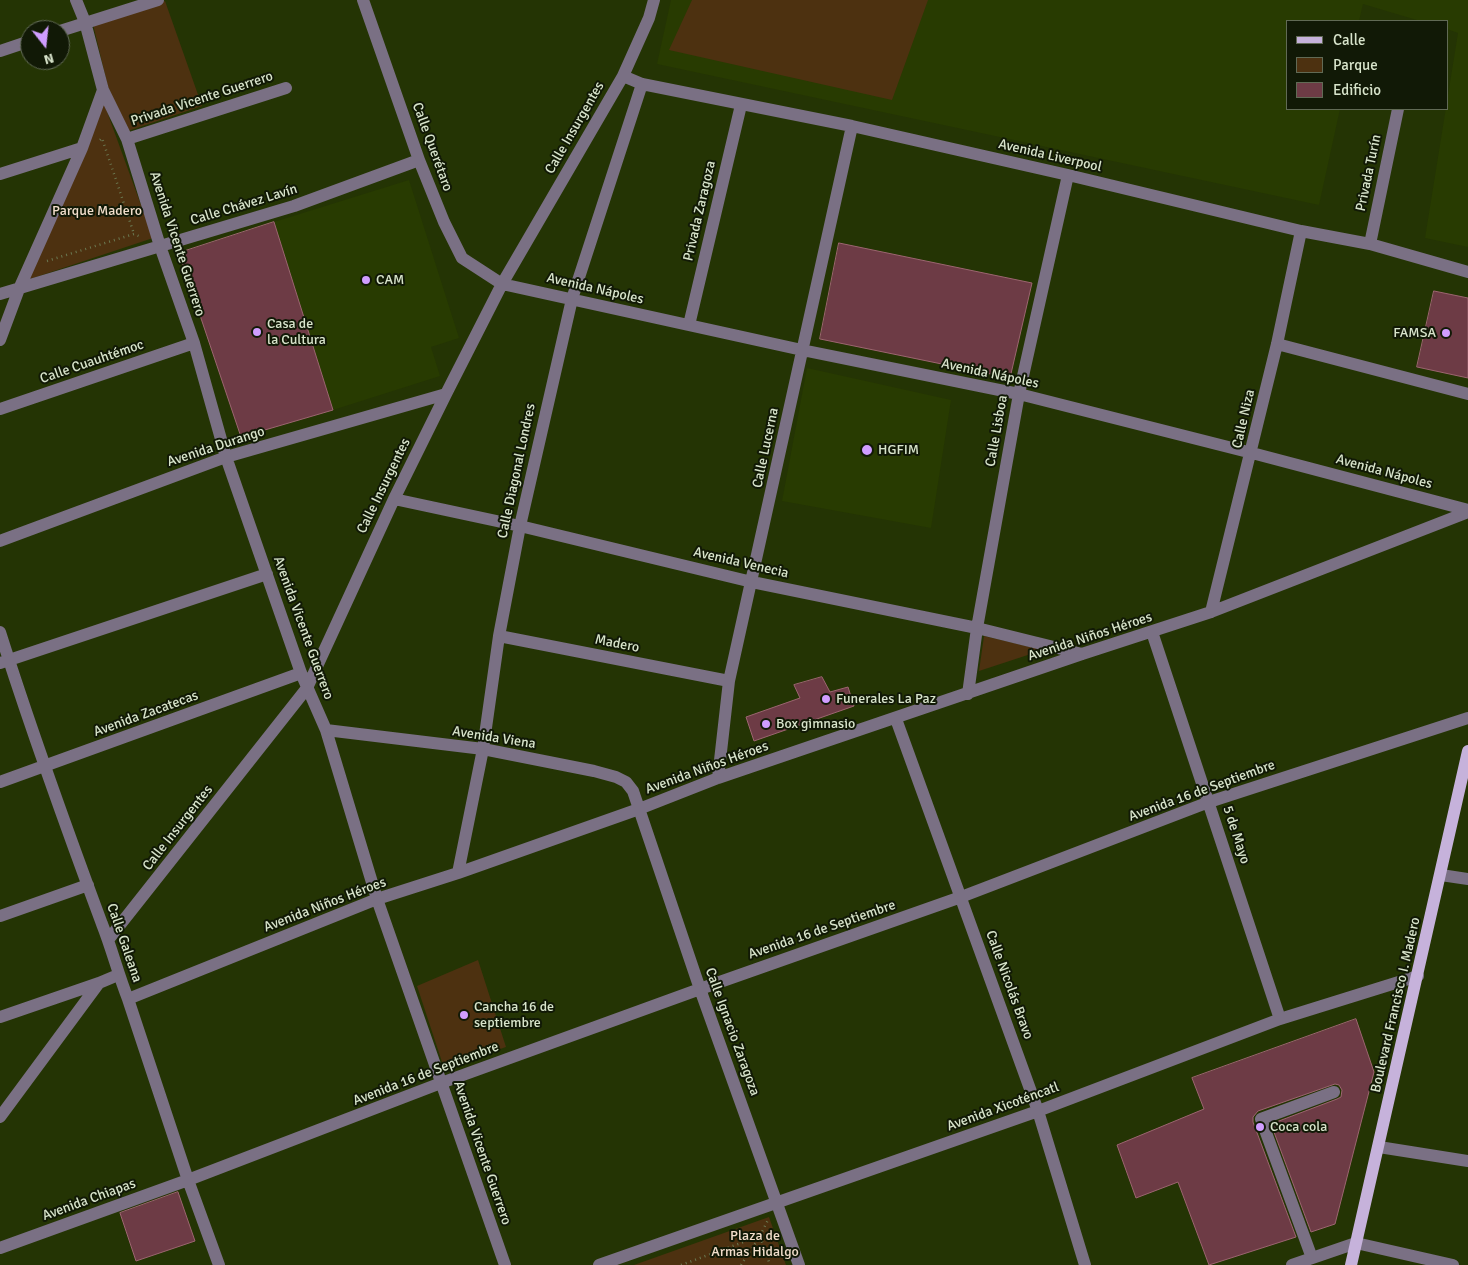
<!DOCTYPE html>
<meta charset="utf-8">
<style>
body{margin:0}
#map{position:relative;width:1468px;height:1265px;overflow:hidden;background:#243404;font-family:Signika,sans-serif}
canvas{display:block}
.legend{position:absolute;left:1286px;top:20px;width:162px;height:90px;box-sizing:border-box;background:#111906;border:1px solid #616a55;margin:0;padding:6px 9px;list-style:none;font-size:15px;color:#d8e4cb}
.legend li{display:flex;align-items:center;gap:10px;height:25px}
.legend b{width:25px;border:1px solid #616a55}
.north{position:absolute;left:20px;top:20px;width:50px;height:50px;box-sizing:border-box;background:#111906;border:1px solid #616a55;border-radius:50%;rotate:164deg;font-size:14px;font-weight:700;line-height:20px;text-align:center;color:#d8e4cb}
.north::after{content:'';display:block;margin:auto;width:18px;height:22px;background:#d09dff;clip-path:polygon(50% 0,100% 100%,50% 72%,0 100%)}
</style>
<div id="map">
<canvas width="1468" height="1265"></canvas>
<ul class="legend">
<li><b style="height:6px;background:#c6b2db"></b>Calle</li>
<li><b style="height:14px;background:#4d3110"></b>Parque</li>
<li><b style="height:14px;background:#6d3b45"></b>Edificio</li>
</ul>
<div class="north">N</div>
</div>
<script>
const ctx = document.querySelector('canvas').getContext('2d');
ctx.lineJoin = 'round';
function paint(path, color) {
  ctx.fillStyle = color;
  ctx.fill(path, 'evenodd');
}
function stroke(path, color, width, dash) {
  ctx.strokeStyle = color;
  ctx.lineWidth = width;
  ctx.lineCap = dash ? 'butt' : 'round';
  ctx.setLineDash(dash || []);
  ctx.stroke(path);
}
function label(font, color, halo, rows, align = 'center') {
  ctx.font = font + ' Signika,sans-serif';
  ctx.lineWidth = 4;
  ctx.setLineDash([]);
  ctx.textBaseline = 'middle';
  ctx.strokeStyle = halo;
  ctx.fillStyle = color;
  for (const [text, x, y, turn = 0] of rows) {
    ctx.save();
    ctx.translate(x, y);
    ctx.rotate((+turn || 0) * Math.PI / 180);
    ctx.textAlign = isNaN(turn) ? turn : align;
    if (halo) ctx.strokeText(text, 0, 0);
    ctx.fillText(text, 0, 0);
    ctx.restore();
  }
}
const built = new Path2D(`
 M 671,0 L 1468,0 L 1468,247 L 1425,238 L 1458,33 L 1447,29 L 1447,21 L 1420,21 L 1363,4 L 1359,21 L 1287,21 L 1287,109 L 1340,109 L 1319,205 L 657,64 Z
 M 409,180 L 459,338 L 431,347 L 440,376 L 333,410 L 274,222 Z
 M 807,368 L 951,400 L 931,528 L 782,501 Z`);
const green = new Path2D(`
 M 692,0 L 928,0 L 892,100 L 669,50 Z
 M 165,1 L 202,106 L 128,131 L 108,87 L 92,20 Z
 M 102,98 L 153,238 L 15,284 Z
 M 984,636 L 1043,650 L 979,671 Z
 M 478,960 L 506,1047 L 444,1068 L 417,986 Z
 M 769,1217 L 786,1265 L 634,1265 Z`);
const building = new Path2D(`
 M 274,222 L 333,410 L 241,437 L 179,253 Z
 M 839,243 L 1032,283 L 1010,378 L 820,339 Z
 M 1434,291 L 1468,298 L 1468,378 L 1417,367 Z
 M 822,677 L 830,692 L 848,687 L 854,706 L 754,741 L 746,717 L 800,698 L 794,685 Z
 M 1356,1019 L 1374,1072 L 1335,1224 L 1311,1232 L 1271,1124 L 1337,1099 L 1341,1097 L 1342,1090 L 1339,1085 L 1335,1084 L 1258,1111 L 1253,1117 L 1253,1122 L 1296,1237 L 1209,1265 L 1178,1182 L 1136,1198 L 1117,1145 L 1204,1109 L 1192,1078 Z
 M 178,1192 L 195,1241 L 136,1261 L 120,1213 Z`);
const path = new Path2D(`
 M 100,140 L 102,138 L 134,234
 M 47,261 L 134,234 L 141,237
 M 681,1265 L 760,1236 L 770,1265
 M 741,1265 L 760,1236 L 768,1220`);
const minor = new Path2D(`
 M 76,0 L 85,22 L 103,90 L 127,139 L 160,246 L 194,343 L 226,457 L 301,673 L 326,730 L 377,899 L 505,1265
 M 363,0 L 419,160 L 444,222 L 462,258 L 502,284 L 802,350 L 1019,394 L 1252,453 L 1468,510
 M 60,31 L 158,0
 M 0,51 L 30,41
 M 623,76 L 642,84 L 852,126 L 1068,175 L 1301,231 L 1370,244 L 1468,272
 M 127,139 L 286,88
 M 0,174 L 82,148
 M 1370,244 L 1398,109
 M 0,294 L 294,206 L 419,160
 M 689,325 L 741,105
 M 0,340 L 19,289 L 82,148 L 103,90
 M 1277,344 L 1468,394
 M 0,409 L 194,343
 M 394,499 L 520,526 L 752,582 L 977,628 L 1082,654
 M 0,541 L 226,457 L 446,394
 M 1211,612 L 1277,344 L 1301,231
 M 0,632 C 31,730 66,827 102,924 C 112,949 118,974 128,999 L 188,1180 L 219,1265
 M 1152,632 L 1280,1019
 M 499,636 L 729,681
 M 0,663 L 267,574
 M 968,694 L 977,628 L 1019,394 L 1068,175
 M 896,719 L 1038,1111 L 1085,1265
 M 326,730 L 483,749 L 594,771 L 616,777 L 626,782 L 633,791 L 700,989 L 799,1265
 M 718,778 L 729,681 L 852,126
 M 0,782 L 301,673
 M 458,873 L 483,749 L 499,636 L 520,526 L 572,299 L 642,84
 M 1441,875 L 1468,879
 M 0,916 L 88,885
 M 108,940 L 307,688 L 394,499 L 446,394 L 502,284 L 623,76 L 649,18 L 654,0
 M 128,999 L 377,899 L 458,873 L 639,809 L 718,778 L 1082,654 L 1211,612 L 1468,512
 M 0,1017 L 99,983 L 118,975
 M 0,1117 L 99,983
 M 1379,1147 L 1468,1161
 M 0,1248 L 188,1180 L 441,1083 L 700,989 L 961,897 L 1209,802 L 1468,718
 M 1312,1258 L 1261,1119 L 1334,1092
 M 599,1265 L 1038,1111 L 1280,1019 L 1418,976
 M 1292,1265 L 1356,1243 L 1453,1265`);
const major = new Path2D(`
 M 1351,1265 L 1468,751`);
const markers = [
 [366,280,5,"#d09dff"],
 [257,332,5,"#d09dff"],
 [1446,333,5,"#d09dff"],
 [867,450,6,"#d09dff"],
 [826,699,5,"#d09dff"],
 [766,724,5,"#d09dff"],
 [464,1015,5,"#d09dff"],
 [1260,1127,5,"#d09dff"]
];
const streetNames = [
 ["Privada Vicente Guerrero",202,99,-18],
 ["Calle Insurgentes",575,128,-60],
 ["Calle Querétaro",432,147,70],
 ["Avenida Liverpool",1050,156,13],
 ["Privada Turín",1369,173,-78],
 ["Calle Chávez Lavín",244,205,-17],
 ["Privada Zaragoza",700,211,-77],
 ["Avenida Vicente Guerrero",177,244,72],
 ["Avenida Nápoles",595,289,13],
 ["Calle Cuauhtémoc",92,362,-19],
 ["Avenida Nápoles",990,374,12],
 ["Calle Niza",1244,419,-77],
 ["Calle Lisboa",997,431,-80],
 ["Avenida Durango",216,447,-18],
 ["Calle Lucerna",766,448,-78],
 ["Calle Diagonal Londres",517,471,-78],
 ["Avenida Nápoles",1384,472,15],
 ["Calle Insurgentes",384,486,-64],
 ["Avenida Venecia",741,563,13],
 ["Avenida Vicente Guerrero",303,628,70],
 ["Avenida Niños Héroes",1090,637,-18],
 ["Madero",617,644,11],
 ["Avenida Zacatecas",146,714,-20],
 ["Avenida Viena",494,738,9],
 ["Avenida Niños Héroes",707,768,-20],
 ["Avenida 16 de Septiembre",1202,791,-20],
 ["Calle Insurgentes",178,828,-52],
 ["5 de Mayo",1236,835,72],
 ["Avenida Niños Héroes",325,905,-21],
 ["Avenida 16 de Septiembre",822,930,-19],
 ["Calle Galeana",124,943,71],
 ["Calle Nicolás Bravo",1009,985,70],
 ["Boulevard Francisco I. Madero",1396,1005,-77],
 ["Calle Ignacio Zaragoza",732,1032,70],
 ["Avenida 16 de Septiembre",426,1074,-21],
 ["Avenida Xicoténcatl",1003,1107,-20],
 ["Avenida Vicente Guerrero",482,1153,71],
 ["Avenida Chiapas",89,1200,-20]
];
const parkNames = [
 ["Parque Madero",97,211],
 ["Plaza de",755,1236],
 ["Armas Hidalgo",755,1252]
];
const poiNames = [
 ["CAM",376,280],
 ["Casa de",267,324],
 ["la Cultura",267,340],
 ["FAMSA",1436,333,"right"],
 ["HGFIM",878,450],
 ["Funerales La Paz",836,699],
 ["Box gimnasio",776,724],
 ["Cancha 16 de",474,1007],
 ["septiembre",474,1023],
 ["Coca cola",1270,1127]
];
paint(built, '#283b01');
paint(green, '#4d3110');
paint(building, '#6d3b45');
stroke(building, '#9c6570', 1);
stroke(path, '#6b7952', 2.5, [1, 4]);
stroke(minor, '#7a7084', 12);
stroke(major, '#c6b2db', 12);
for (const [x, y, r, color] of markers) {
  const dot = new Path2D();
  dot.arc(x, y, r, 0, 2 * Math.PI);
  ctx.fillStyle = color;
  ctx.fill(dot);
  stroke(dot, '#111906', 2);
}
label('14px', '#d8e4cb', '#111906', streetNames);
label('14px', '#f2decb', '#111906', parkNames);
label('14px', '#d8e4cb', '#111906', poiNames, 'left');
</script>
